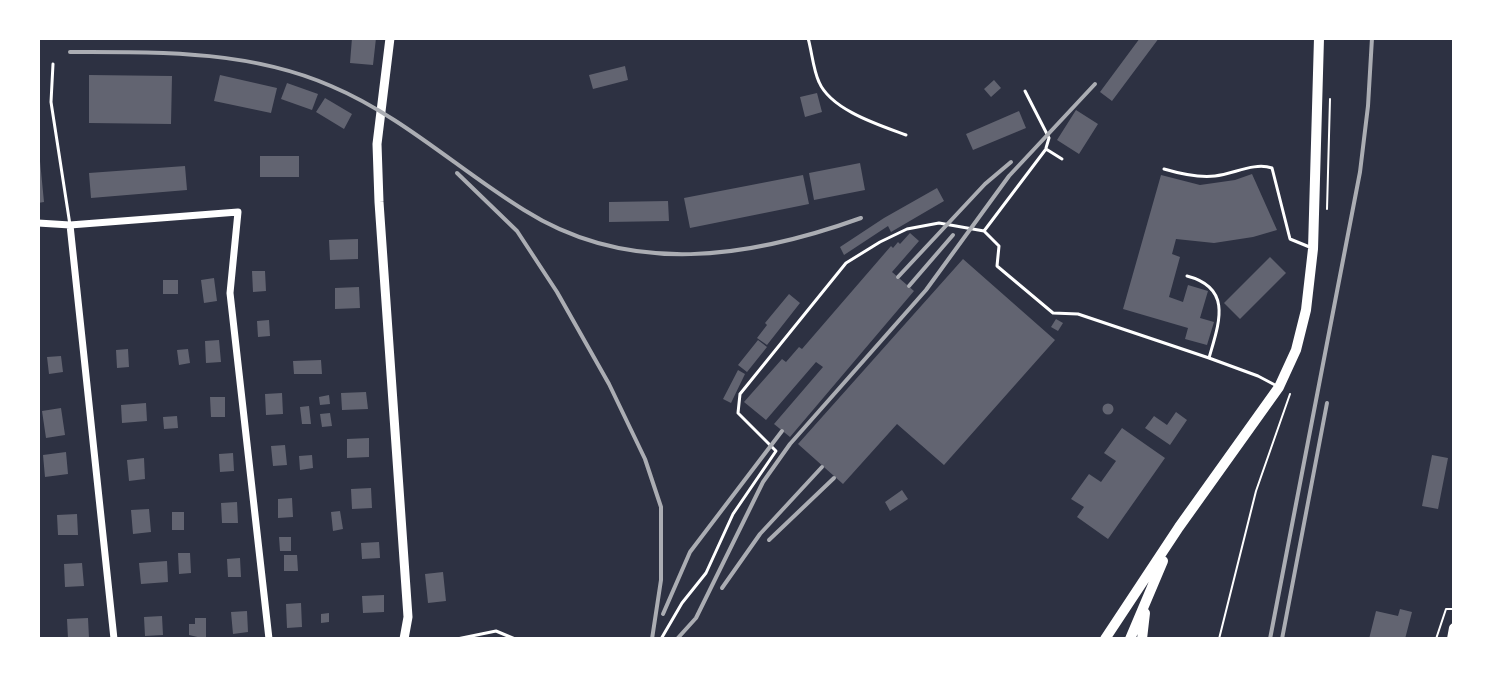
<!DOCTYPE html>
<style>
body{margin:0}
#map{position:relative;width:1492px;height:677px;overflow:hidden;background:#2d3142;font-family:"Open Sans",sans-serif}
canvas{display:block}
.frame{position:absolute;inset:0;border:40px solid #fff;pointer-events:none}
</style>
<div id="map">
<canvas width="1492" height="677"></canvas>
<div class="frame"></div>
</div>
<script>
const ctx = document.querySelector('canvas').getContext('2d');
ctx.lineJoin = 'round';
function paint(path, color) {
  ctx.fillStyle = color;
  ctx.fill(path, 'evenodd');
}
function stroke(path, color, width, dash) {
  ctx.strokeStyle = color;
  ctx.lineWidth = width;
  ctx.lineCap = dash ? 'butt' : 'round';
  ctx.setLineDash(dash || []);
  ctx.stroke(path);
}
const building = new Path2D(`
 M 352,38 L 376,38 L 373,65 L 350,63 Z
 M 1140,38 L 1159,38 L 1112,101 L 1100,92 Z
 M 625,66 L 628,80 L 593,89 L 589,75 Z
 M 89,75 L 172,76 L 171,124 L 89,123 Z
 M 220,75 L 277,88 L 271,113 L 214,101 Z
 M 994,80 L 1001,88 L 991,97 L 984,89 Z
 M 287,83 L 318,94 L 312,110 L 281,99 Z
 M 817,93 L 822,112 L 805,117 L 800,97 Z
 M 325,98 L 352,114 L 344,129 L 316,112 Z
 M 1076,110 L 1098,124 L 1079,154 L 1057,140 Z
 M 1019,111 L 1026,128 L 973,150 L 966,134 Z
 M 260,156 L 299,156 L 299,177 L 260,177 Z
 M 38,161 L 40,161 L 44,202 L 38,203 Z
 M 860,163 L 865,190 L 814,200 L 809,173 Z
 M 185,166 L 187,190 L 91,198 L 89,173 Z
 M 1252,174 L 1277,230 L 1253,237 L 1214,243 L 1176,239 L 1172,254 L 1180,257 L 1169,297 L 1183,302 L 1188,285 L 1208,291 L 1200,318 L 1214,322 L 1207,345 L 1185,339 L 1188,328 L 1123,309 L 1161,175 L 1200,185 L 1235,180 Z
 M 803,175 L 809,204 L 690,228 L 684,198 Z
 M 937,188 L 944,201 L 891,232 L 888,226 L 844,255 L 840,247 L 884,218 Z
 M 668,201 L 669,221 L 609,222 L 609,202 Z
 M 910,233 L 919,241 L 892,272 L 914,291 L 790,437 L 774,424 L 823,367 L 816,362 L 766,420 L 744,402 L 782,359 L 786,362 L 799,347 L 802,349 L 891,246 L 893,248 L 898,242 L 900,244 Z
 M 358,239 L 358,259 L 330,260 L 329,240 Z
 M 1270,257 L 1286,273 L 1240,319 L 1224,303 Z
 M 963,259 L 1055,340 L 944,465 L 897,424 L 843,484 L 798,444 Z
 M 252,271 L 265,271 L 266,291 L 253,292 Z
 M 214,278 L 217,301 L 204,303 L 201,280 Z
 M 163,280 L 178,280 L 178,294 L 163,294 Z
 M 359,287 L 360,308 L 335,309 L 335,288 Z
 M 789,294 L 800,303 L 767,345 L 757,338 L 767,325 L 765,323 Z
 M 1056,319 L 1063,323 L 1058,331 L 1051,327 Z
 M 269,320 L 270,336 L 258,337 L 257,321 Z
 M 219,340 L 221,362 L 206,363 L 205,341 Z
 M 758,340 L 767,347 L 747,372 L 738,365 Z
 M 128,349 L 129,367 L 117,368 L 116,350 Z
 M 188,349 L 190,363 L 179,365 L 177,350 Z
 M 61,356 L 63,372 L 49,374 L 47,357 Z
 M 321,360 L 322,374 L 294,374 L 293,361 Z
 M 738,370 L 745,374 L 731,403 L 723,399 Z
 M 366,392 L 368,409 L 342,410 L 341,393 Z
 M 282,393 L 283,414 L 266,415 L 265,394 Z
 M 329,395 L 330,404 L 320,405 L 319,397 Z
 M 210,397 L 225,397 L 225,417 L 211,417 Z
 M 146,403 L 147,421 L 122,423 L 121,405 Z
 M1102.5 409a5.5 5.5 0 1 1 11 0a5.5 5.5 0 1 1-11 0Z
 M 309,406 L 311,424 L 302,424 L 300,407 Z
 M 61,408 L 65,435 L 46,438 L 42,411 Z
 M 1176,412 L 1187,420 L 1170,445 L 1145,428 L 1154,416 L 1167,425 Z
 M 330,413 L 332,426 L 322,427 L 320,414 Z
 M 177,416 L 178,428 L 164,429 L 163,417 Z
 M 1122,428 L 1165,458 L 1108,539 L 1077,517 L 1084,507 L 1071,499 L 1089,474 L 1101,482 L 1116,461 L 1104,453 Z
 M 369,438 L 369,457 L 347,458 L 347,439 Z
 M 285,445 L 287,465 L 273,466 L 271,446 Z
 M 66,452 L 68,474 L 45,477 L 43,455 Z
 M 233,453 L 234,471 L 220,472 L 219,454 Z
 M 312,455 L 313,468 L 300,470 L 299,456 Z
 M 1432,455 L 1448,458 L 1438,509 L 1422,506 Z
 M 144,458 L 145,479 L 129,481 L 127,460 Z
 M 371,488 L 372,508 L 352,509 L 351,489 Z
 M 902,490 L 908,499 L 890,511 L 885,502 Z
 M 292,498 L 293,517 L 278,518 L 278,499 Z
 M 237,502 L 238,523 L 222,523 L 221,503 Z
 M 149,509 L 151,532 L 133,534 L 131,510 Z
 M 340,511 L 343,529 L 333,531 L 331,512 Z
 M 172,512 L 184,512 L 184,530 L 172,530 Z
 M 77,514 L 78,535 L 58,535 L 57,515 Z
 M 279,537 L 291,537 L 291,551 L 280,551 Z
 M 379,542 L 380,558 L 362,559 L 361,543 Z
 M 178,553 L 190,553 L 191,573 L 179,574 Z
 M 284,555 L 297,555 L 298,571 L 284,571 Z
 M 240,558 L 241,577 L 228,577 L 227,559 Z
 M 167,561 L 168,582 L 141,584 L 139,563 Z
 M 82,563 L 84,586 L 65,587 L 64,564 Z
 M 443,572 L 446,601 L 428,603 L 425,574 Z
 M 384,595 L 384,612 L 363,613 L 362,596 Z
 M 301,603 L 302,627 L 287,628 L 286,604 Z
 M 1400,609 L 1412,612 L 1405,639 L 1369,639 L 1376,611 L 1398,616 Z
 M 247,611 L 248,632 L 233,634 L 231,612 Z
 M 329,613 L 329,622 L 321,623 L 321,614 Z
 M 162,616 L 163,635 L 145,636 L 144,617 Z
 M 88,618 L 89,638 L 68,639 L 67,619 Z
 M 195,618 L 206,618 L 206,639 L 189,635 L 189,624 L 195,624 Z`);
const path = new Path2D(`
 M 1327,209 L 1330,99
 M 1219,639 L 1256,491 L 1290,394
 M 1436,639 L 1446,609 L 1454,609`);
const service = new Path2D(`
 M 808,38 C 812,52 813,69 819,82 C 831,110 879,125 906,135
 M 53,64 L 51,102 L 70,225
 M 1025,91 L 1049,138 L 1046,148
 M 1164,169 C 1181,174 1198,178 1215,176 C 1234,174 1254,162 1272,168 L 1290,239 L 1312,248
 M 984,231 L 1046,149 L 1062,159
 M 1187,276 C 1233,288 1219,323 1209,358
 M 457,639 L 496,631 L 515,639
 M 661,639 L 682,603 L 706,573 L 733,514 L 776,451 L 738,413 L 740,394 L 846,263 L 880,242 L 907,229 L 939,223 L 984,231 L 999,246 L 997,266 L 1053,313 L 1078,314 L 1209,358 L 1258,376 L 1275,385`);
const minor = new Path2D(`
 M 38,223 L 70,225 L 238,212 L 230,293 L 269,639
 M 70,225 L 114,639`);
const tertiary = new Path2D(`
 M 390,38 L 377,144 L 379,202 L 408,617 L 404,639`);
const secondary = new Path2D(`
 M 1105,639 L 1179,527 L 1279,387 L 1296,350 L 1306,310 L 1313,249 L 1319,38
 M 1130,639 L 1163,561
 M 1142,639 L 1145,613
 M 1452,639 L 1454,628`);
const rail = new Path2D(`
 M 70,52 C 158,52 249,50 331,86 C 402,116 459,170 524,210 C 630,277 750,258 861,218
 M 457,173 L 517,231 L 557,292 L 609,384 L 645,459 L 661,507 L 661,580 L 652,639
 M 898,277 L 985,184 L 1011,162
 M 909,286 L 953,235
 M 769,540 L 834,478
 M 722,588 L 760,534 L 822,467
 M 663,614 L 690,552 L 782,431
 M 677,639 L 696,618 L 763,482 L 790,444 L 926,290 L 1009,176 L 1095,84
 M 1270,639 L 1360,172 L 1368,106 L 1372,38
 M 1282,639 L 1327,403`);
paint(building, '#626471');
stroke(path, '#fff', 2);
stroke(service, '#fff', 3);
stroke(minor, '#fff', 7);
stroke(tertiary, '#fff', 9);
stroke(secondary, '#fff', 10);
stroke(rail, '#abadb3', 4);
</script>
